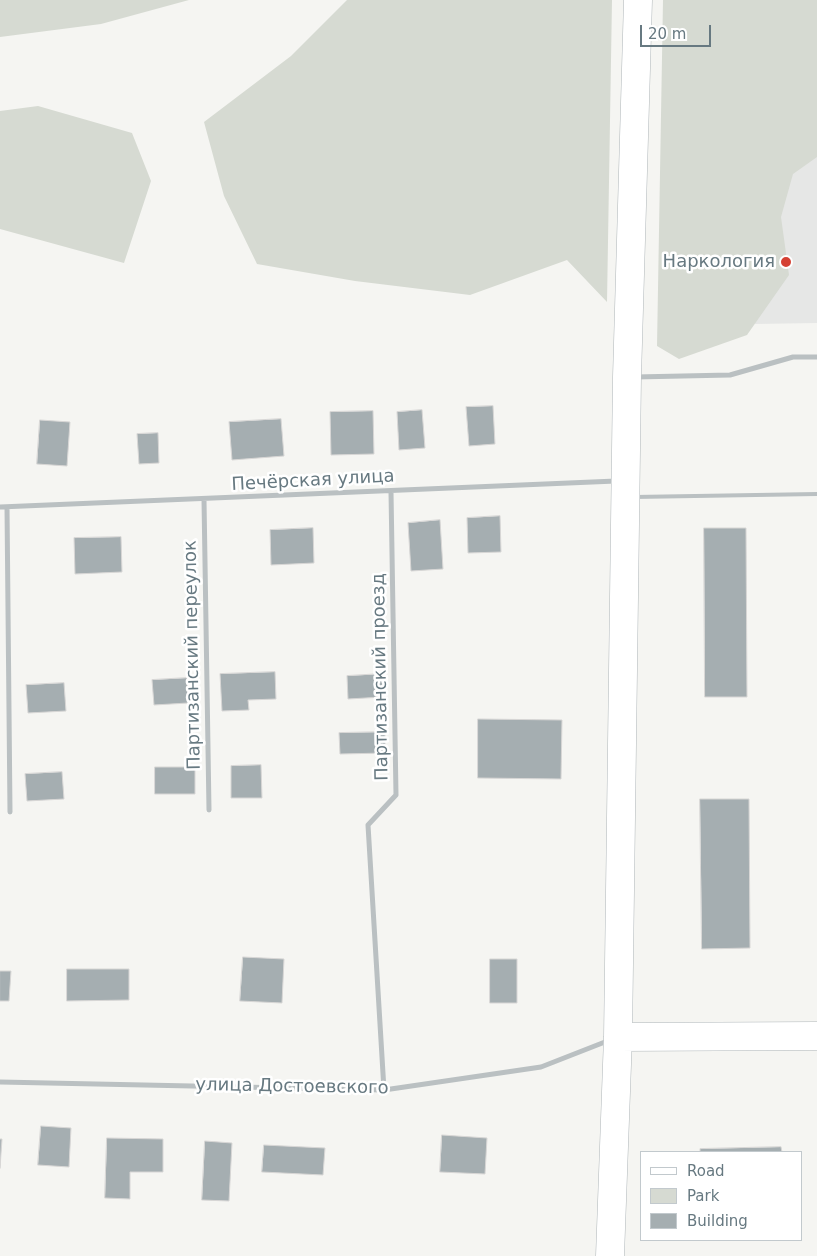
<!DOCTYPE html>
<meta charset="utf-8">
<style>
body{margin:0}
#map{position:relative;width:817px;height:1256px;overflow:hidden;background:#f5f5f2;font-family:"DejaVu Sans",sans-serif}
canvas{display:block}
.legend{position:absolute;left:640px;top:1151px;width:162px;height:90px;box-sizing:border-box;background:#fff;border:1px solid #c2c9cd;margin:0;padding:6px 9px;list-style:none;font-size:15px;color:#677981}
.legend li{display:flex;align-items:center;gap:10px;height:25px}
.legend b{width:25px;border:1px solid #c2c9cd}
.scale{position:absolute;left:640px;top:25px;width:71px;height:22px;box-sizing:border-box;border:2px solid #677981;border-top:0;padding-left:6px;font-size:15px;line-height:18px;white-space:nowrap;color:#677981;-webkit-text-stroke:4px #fff;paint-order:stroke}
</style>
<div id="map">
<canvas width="817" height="1256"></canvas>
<ul class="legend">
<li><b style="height:6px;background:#fff"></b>Road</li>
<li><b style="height:14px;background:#d6dad2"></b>Park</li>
<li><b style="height:14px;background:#a5aeb1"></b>Building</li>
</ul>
<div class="scale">20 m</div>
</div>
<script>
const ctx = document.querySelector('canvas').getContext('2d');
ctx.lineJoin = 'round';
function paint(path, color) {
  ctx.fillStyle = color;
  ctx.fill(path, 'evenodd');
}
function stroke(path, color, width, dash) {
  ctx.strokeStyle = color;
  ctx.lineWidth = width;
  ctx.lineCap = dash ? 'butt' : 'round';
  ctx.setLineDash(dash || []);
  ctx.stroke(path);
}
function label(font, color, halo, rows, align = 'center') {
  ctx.font = font + ' "DejaVu Sans",sans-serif';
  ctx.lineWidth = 5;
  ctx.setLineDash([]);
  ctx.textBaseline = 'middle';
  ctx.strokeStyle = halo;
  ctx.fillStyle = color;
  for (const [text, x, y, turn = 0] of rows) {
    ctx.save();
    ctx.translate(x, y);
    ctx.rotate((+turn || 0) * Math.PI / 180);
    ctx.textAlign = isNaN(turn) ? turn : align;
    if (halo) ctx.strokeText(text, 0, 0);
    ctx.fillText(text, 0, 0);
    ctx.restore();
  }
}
const built = new Path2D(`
 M 817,111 L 817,323 L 755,324 L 755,202 Z`);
const green = new Path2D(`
 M 0,0 L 189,0 L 101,24 L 0,37 Z
 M 347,0 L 612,0 L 607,302 L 567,260 L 470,295 L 355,281 L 257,264 L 224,196 L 204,122 L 291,56 Z
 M 663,0 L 817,0 L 817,157 L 793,174 L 781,217 L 789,275 L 747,335 L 679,359 L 657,346 Z
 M 38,106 L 132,133 L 151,181 L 124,263 L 0,229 L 0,111 Z`);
const building = new Path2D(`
 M 493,406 L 495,444 L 469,446 L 466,407 Z
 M 422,410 L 425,448 L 399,450 L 397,412 Z
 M 373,411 L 374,454 L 331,455 L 330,412 Z
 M 281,419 L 284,456 L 232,460 L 229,422 Z
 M 40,420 L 70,422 L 67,466 L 37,464 Z
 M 158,433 L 159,463 L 139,464 L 137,434 Z
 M 500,516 L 501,552 L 468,553 L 467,518 Z
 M 440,520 L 443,569 L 411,571 L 408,523 Z
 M 313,528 L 314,563 L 271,565 L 270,530 Z
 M 704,528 L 746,528 L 747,697 L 705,697 Z
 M 121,537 L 122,572 L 75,574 L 74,538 Z
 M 275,672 L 276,699 L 248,700 L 249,710 L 222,711 L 220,674 Z
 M 382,674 L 383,697 L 348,699 L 347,676 Z
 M 187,678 L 188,703 L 154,705 L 152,680 Z
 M 64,683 L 66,711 L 28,713 L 26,685 Z
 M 478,719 L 562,720 L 561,779 L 478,778 Z
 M 385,732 L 385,753 L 340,754 L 339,733 Z
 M 261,765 L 262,798 L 231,798 L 231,766 Z
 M 155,767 L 195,767 L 195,794 L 155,794 Z
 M 62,772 L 64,799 L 27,801 L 25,774 Z
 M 700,799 L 749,799 L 750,948 L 702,949 Z
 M 243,957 L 284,959 L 282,1003 L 240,1001 Z
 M 490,959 L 517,959 L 517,1003 L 490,1003 Z
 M 67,969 L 129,969 L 129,1000 L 67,1001 Z
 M 0,971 L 11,971 L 9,1001 L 0,1001 Z
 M 41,1126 L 71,1128 L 69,1167 L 38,1165 Z
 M 442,1135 L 487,1138 L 485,1174 L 440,1172 Z
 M 107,1138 L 163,1139 L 163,1172 L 130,1172 L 130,1199 L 105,1198 Z
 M 0,1139 L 2,1139 L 0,1168 Z
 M 205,1141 L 232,1143 L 229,1201 L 202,1200 Z
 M 264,1145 L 325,1148 L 323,1175 L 262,1172 Z
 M 781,1147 L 782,1152 L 700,1152 L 700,1149 Z`);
const lane = new Path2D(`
 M 634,497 L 817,494`);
const street = new Path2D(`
 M 635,377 L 730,375 L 793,357 L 817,357
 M 204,500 L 209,810
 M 0,507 L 616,481
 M 7,507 L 10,812
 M 0,1082 L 384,1090 L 541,1067 L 610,1040
 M 384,1090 L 368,825 L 396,795 L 391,492`);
const secondary = new Path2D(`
 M 618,1037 L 817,1036
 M 610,1256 L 618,1037 L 627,377 L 638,0`);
const markers = [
 [786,262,6,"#d54033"]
];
const poiNames = [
 ["Наркология",775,262]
];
const streetNames = [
 ["Печёрская улица",313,481,-3],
 ["Партизанский переулок",193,655,-91],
 ["Партизанский проезд",381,677,-91],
 ["улица Достоевского",292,1087,1]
];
paint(built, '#e6e7e6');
paint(green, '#d6dad2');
paint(building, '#a5aeb1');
stroke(building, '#d7d6d5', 1);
stroke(secondary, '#afb6b9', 29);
stroke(lane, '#bac0c2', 4);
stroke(street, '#bac0c2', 5);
stroke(secondary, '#fff', 28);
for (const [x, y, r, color] of markers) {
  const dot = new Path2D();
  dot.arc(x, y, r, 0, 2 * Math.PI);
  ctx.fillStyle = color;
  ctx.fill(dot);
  stroke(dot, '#fff', 2);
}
label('18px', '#677981', '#fff', poiNames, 'right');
label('18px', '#677981', '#fff', streetNames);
</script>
